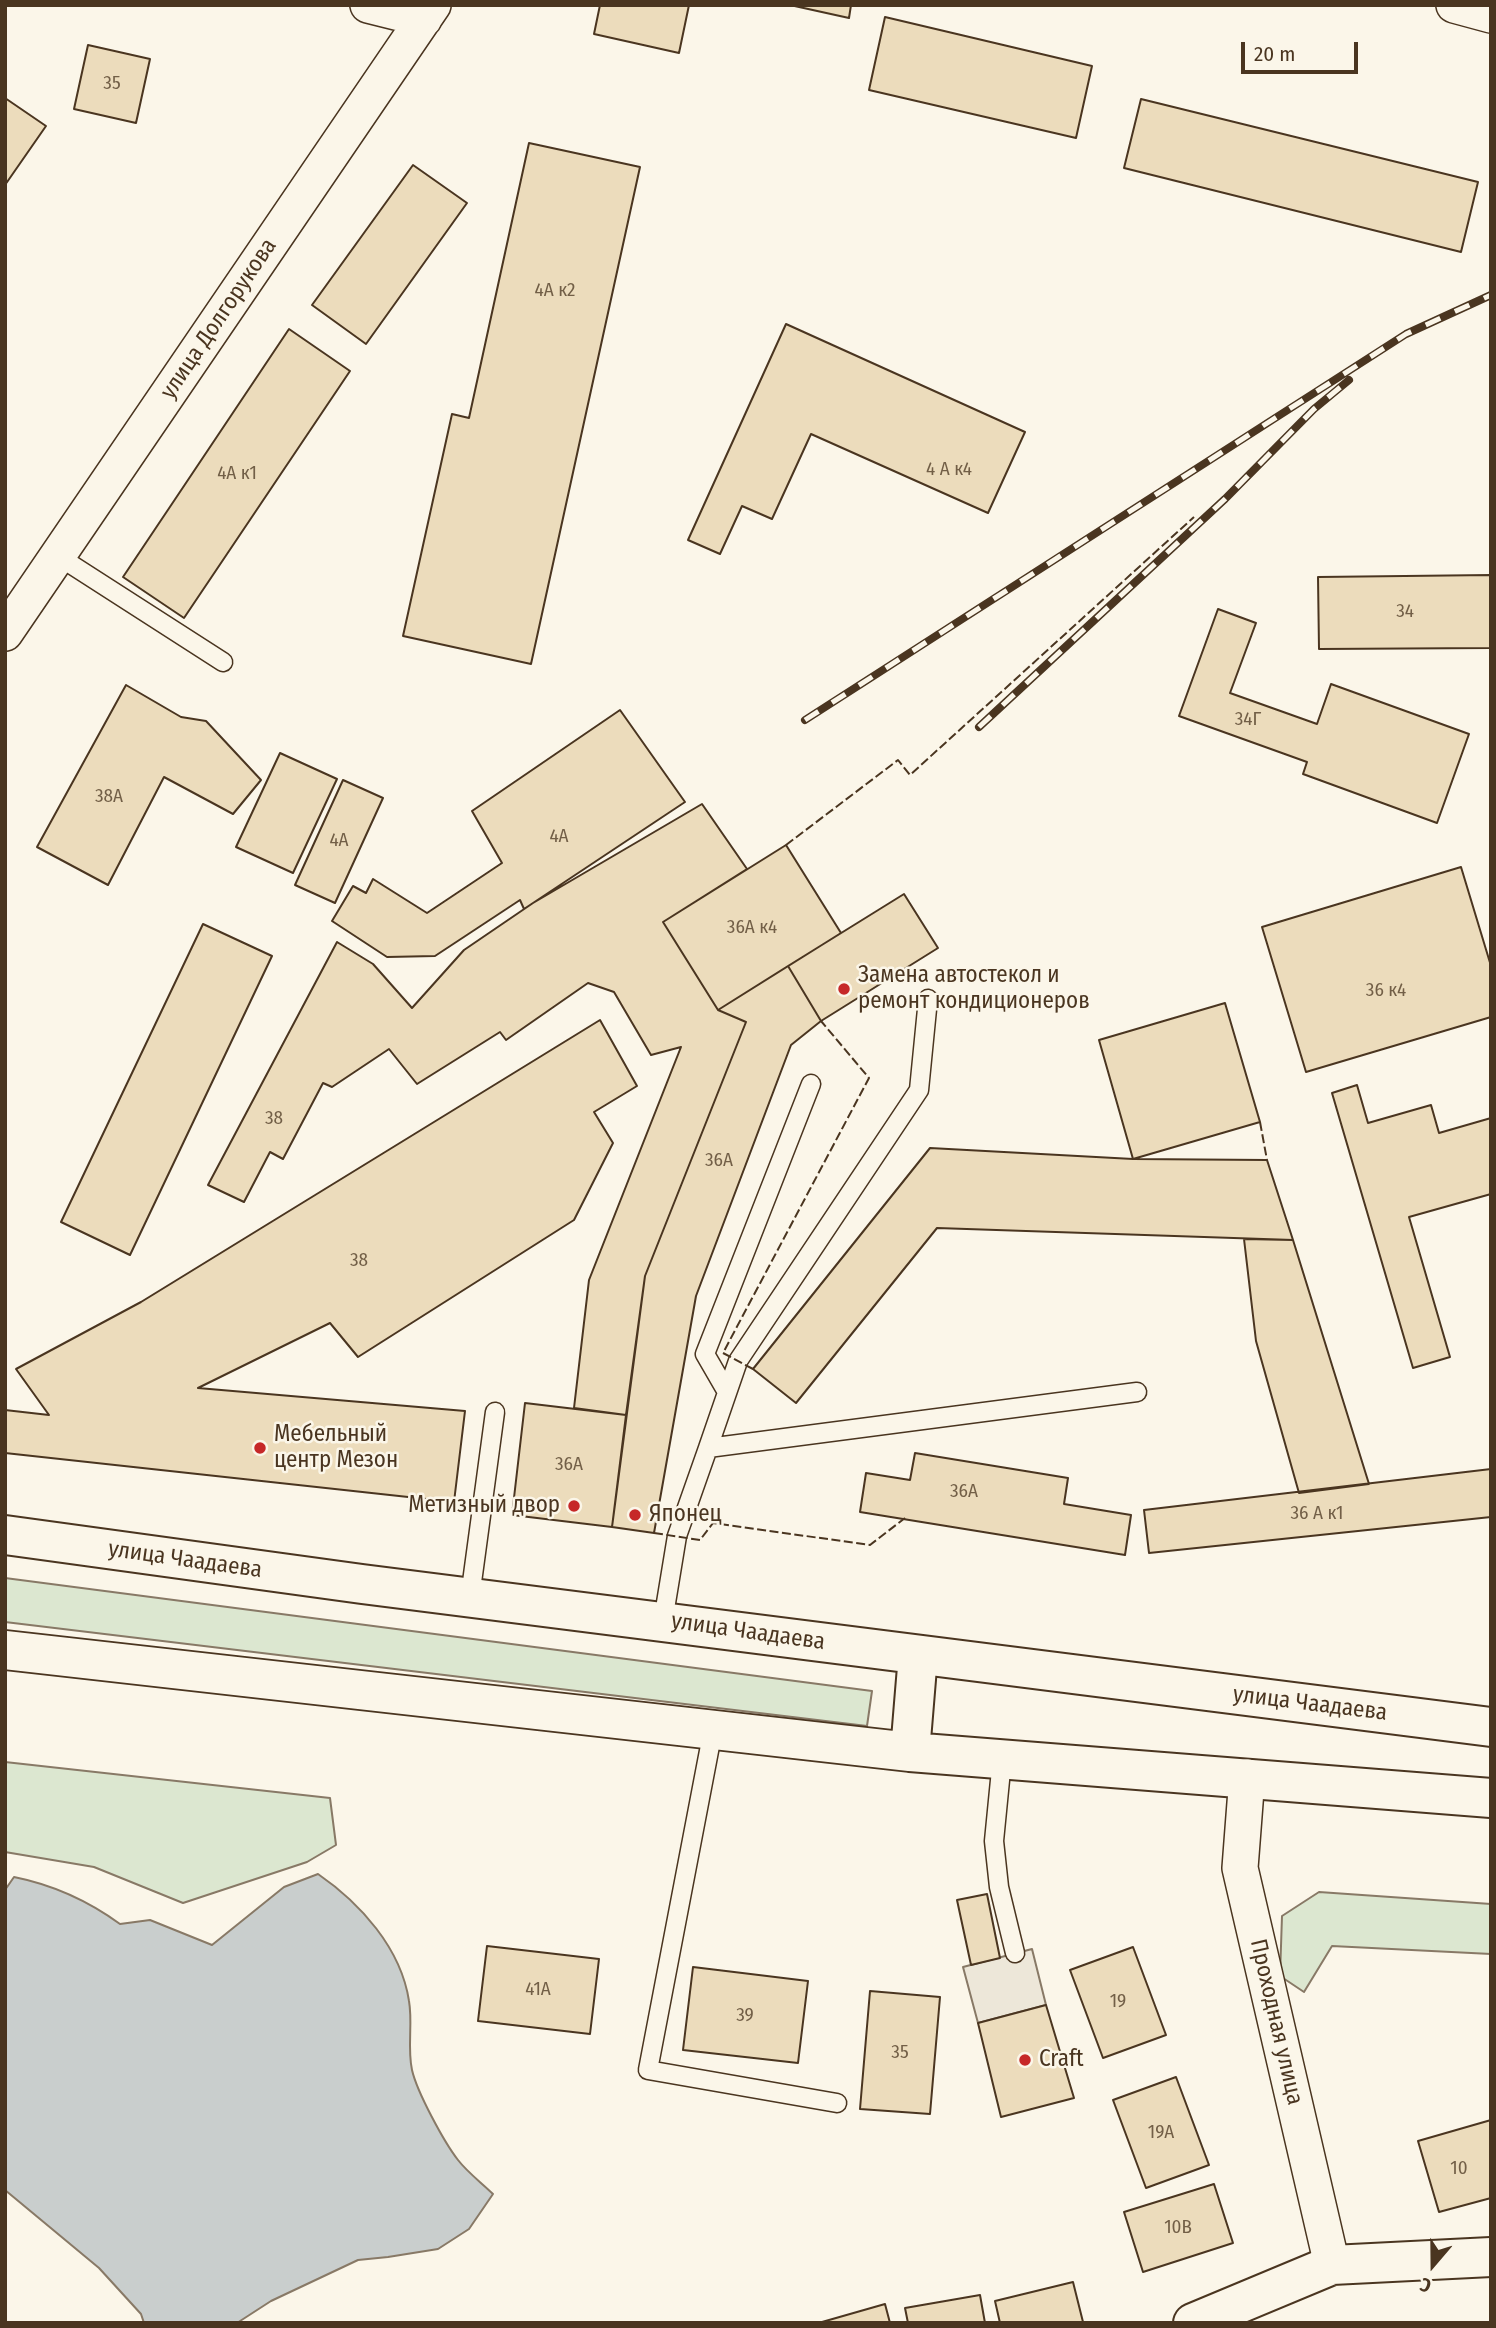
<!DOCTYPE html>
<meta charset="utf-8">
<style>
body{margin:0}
#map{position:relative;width:1496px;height:2328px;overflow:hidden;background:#fbf6e9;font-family:"Fira Sans Condensed",sans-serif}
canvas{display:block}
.frame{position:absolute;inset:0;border:7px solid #4a3520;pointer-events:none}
.north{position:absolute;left:1398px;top:2230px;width:70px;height:70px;-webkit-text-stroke:5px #fbf6e9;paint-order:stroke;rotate:200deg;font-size:19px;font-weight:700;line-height:28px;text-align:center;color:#4a3520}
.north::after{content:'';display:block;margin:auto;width:24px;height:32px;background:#4a3520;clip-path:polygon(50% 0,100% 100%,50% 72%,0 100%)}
.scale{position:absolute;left:1241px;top:42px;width:117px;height:32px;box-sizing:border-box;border:4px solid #4a3520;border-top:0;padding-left:9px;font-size:21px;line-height:24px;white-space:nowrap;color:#4a3520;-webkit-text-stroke:5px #fbf6e9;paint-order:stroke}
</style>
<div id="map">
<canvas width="1496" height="2328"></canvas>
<div class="frame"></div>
<div class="north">С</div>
<div class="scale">20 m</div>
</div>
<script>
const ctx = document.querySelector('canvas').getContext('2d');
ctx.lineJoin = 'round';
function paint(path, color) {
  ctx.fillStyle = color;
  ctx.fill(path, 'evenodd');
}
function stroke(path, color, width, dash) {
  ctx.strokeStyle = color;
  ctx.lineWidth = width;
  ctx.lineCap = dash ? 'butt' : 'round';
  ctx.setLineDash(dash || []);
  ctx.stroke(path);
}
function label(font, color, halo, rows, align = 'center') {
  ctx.font = font + ' "Fira Sans Condensed",sans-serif';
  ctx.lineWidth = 5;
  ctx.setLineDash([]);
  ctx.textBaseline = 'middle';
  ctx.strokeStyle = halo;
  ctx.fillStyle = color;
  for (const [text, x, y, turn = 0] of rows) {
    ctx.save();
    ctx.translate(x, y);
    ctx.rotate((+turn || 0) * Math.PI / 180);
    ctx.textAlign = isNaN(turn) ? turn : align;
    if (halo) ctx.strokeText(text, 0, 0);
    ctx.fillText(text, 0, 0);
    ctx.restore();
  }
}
const green = new Path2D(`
 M 5,1578 L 872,1691 L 867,1726 L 5,1622 Z
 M 5,1762 L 330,1798 L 336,1845 L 307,1862 L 183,1903 L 94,1867 L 5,1852 Z
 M 1319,1892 L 1491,1904 L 1491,1954 L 1332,1946 L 1304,1992 L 1280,1976 L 1282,1916 Z`);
const parking = new Path2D(`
 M 1032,1949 L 1046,2005 L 978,2023 L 963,1967 Z`);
const water = new Path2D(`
 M 318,1874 C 360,1903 401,1948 409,2001 C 413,2024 407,2047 412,2070 C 417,2092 444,2142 458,2160 C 468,2173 482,2183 493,2194 L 469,2229 L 438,2249 L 388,2257 L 358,2260 L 271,2301 L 237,2323 L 144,2323 L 141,2314 L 99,2268 L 5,2190 L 5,1890 L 14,1877 C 54,1885 87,1900 120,1924 L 150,1920 L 212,1945 L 284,1887 Z`);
const building = new Path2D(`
 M 600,5 L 689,5 L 679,53 L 594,34 Z
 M 790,5 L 851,5 L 849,18 Z
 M 885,17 L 1092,66 L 1076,138 L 869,90 Z
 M 88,45 L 150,59 L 136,123 L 74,109 Z
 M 5,98 L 46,126 L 5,185 Z
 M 1141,99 L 1478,182 L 1461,252 L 1124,168 Z
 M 529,143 L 640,167 L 531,664 L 403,636 L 452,414 L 469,418 Z
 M 413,165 L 467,203 L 366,344 L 312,305 Z
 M 786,324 L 1025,432 L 988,513 L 811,434 L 772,519 L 742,506 L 720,554 L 688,540 Z
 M 289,329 L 350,371 L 184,618 L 123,577 Z
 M 1491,575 L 1491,648 L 1319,649 L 1318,577 Z
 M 1218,609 L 1256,623 L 1230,693 L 1317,724 L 1331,684 L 1469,734 L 1437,823 L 1303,774 L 1307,762 L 1179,716 Z
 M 126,685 L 181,717 L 206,721 L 261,780 L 233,814 L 164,777 L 108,885 L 37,847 Z
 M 620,710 L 685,802 L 524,909 L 520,900 L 435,956 L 387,957 L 332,921 L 353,886 L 366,893 L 373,879 L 427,913 L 502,863 L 472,811 Z
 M 280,753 L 337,779 L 293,873 L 236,847 Z
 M 343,780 L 383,798 L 335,903 L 295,885 Z
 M 702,804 L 747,869 L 663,922 L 718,1010 L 746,1022 L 645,1276 L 626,1415 L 574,1408 L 589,1280 L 681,1047 L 651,1055 L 614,992 L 588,983 L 506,1040 L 500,1032 L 417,1084 L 389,1049 L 332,1087 L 323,1083 L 283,1159 L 270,1152 L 244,1202 L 208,1185 L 337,942 L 373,964 L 412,1008 L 464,950 L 533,903 Z
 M 786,845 L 841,933 L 718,1010 L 663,922 Z
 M 1461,867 L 1491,966 L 1491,1017 L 1306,1072 L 1262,927 Z
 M 904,894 L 938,948 L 821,1021 L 788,966 Z
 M 203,924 L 272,956 L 130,1255 L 61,1222 Z
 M 788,966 L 821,1021 L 791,1045 L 696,1296 L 654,1533 L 612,1527 L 645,1276 L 746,1022 L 718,1010 Z
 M 1225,1003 L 1260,1122 L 1133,1159 L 1099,1040 Z
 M 600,1020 L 637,1086 L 594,1112 L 613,1143 L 574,1220 L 358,1357 L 330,1323 L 198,1388 L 465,1411 L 454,1502 L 5,1453 L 5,1410 L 49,1415 L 16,1369 L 141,1302 Z
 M 1357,1085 L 1368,1123 L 1431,1105 L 1439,1133 L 1491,1118 L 1491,1194 L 1409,1217 L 1450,1357 L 1413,1368 L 1332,1093 Z
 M 930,1148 L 1133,1159 L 1267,1160 L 1293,1240 L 937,1228 L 796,1403 L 753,1369 Z
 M 1244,1239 L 1293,1240 L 1369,1484 L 1299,1493 L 1256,1341 Z
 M 525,1403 L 626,1415 L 612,1527 L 512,1515 Z
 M 915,1453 L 1068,1478 L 1064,1504 L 1131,1515 L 1125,1555 L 860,1512 L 866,1473 L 910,1480 Z
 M 1491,1469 L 1491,1517 L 1149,1553 L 1144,1510 Z
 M 987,1894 L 1000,1958 L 971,1965 L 957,1900 Z
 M 487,1946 L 599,1959 L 590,2034 L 478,2021 Z
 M 1133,1947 L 1166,2035 L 1103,2058 L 1070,1970 Z
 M 693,1967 L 808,1981 L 798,2063 L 683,2050 Z
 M 870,1991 L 940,1997 L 930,2114 L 860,2109 Z
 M 1046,2005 L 1074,2098 L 1001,2117 L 978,2023 Z
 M 1176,2077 L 1209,2165 L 1146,2188 L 1113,2100 Z
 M 1491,2120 L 1491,2198 L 1439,2212 L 1418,2141 Z
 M 1214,2184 L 1233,2243 L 1143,2272 L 1124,2212 Z
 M 1073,2282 L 1083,2322 L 1000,2323 L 995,2301 Z
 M 980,2295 L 985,2323 L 908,2323 L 905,2308 Z
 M 885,2304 L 890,2323 L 822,2322 Z`);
const lane = new Path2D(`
 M 58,556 L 223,662
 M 727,1392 L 705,1354 L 811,1084
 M 708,1448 L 738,1361 L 919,1090 L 928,999
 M 470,1597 L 495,1412
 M 663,1621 L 677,1536 L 708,1448 L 1137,1392
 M 713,1730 L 648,2070 L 837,2103
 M 1002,1760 L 994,1841 L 999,1887 L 1015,1953`);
const street = new Path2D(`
 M 368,5 L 424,19
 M 1454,5 L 1491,15
 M 5,633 L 433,5
 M 1247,1777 L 1240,1868 L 1332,2265`);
const secondary = new Path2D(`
 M 1193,2323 L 1332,2265 L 1491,2257`);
const primary = new Path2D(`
 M 5,1535 L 362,1584 L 1491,1727
 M 5,1650 L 910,1752 L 1491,1798
 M 910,1752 L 918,1655`);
const rail = new Path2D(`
 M 805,720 L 1406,334 L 1491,295
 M 979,727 L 1225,499 L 1314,409 L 1349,380`);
const fence = new Path2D(`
 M 786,845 L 898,760 L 910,775 L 1194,517
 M 1260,1122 L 1267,1160
 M 753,1369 L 723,1353 L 869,1078 L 821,1021
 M 654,1533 L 700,1540 L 713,1523 L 870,1545 L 905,1518`);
const markers = [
 [844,989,7,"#c62828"],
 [260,1448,7,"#c62828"],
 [574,1506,7,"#c62828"],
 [635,1515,7,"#c62828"],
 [1025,2060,7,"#c62828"]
];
const numberNames = [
 ["35",112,84],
 ["4А к2",555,291],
 ["4 А к4",949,470],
 ["4А к1",237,474],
 ["34",1405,612],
 ["34Г",1248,720],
 ["38А",109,797],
 ["4А",559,837],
 ["4А",339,841],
 ["36А к4",752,928],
 ["36 к4",1386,991],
 ["38",274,1119],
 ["36А",719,1161],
 ["38",359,1261],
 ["36А",569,1465],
 ["36А",964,1492],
 ["36 А к1",1317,1514],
 ["41А",538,1990],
 ["19",1118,2002],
 ["39",745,2016],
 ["35",900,2053],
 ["19А",1161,2133],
 ["10",1459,2169],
 ["10В",1178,2228]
];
const streetNames = [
 ["улица Долгорукова",219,319,-56],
 ["улица Чаадаева",185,1560,8],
 ["улица Чаадаева",748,1632,8],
 ["улица Чаадаева",1310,1704,7],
 ["Проходная улица",1276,2022,77]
];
const poiNames = [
 ["Замена автостекол и",858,976],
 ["ремонт кондиционеров",858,1002],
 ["Мебельный",274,1435],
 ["центр Мезон",274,1461],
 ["Метизный двор",560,1506,"right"],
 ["Японец",649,1515],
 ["Craft",1039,2060]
];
paint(green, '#dce7d0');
stroke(green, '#887966', 2);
paint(parking, '#ede7d9');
stroke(parking, '#887966', 2);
paint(water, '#c9cecd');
stroke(water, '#887966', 2);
paint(building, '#ecdcbc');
stroke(building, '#4a3520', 2);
stroke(lane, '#4a3520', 21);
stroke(street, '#4a3520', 38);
stroke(secondary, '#4a3520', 42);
stroke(primary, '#4a3520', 42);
stroke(lane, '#fbf6e9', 18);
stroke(street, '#fbf6e9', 35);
stroke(secondary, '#fbf6e9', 38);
stroke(primary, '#fbf6e9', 38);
stroke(rail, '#4a3520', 8);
stroke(rail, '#fbf6e9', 5, [16]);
stroke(fence, '#4a3520', 2, [9, 3.5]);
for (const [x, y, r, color] of markers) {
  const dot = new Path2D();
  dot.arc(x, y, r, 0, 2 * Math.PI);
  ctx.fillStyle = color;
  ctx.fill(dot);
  stroke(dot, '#fbf6e9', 2.5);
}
label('19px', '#725f47', null, numberNames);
label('23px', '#4a3520', '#fbf6e9', streetNames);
label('23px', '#4a3520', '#fbf6e9', poiNames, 'left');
</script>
